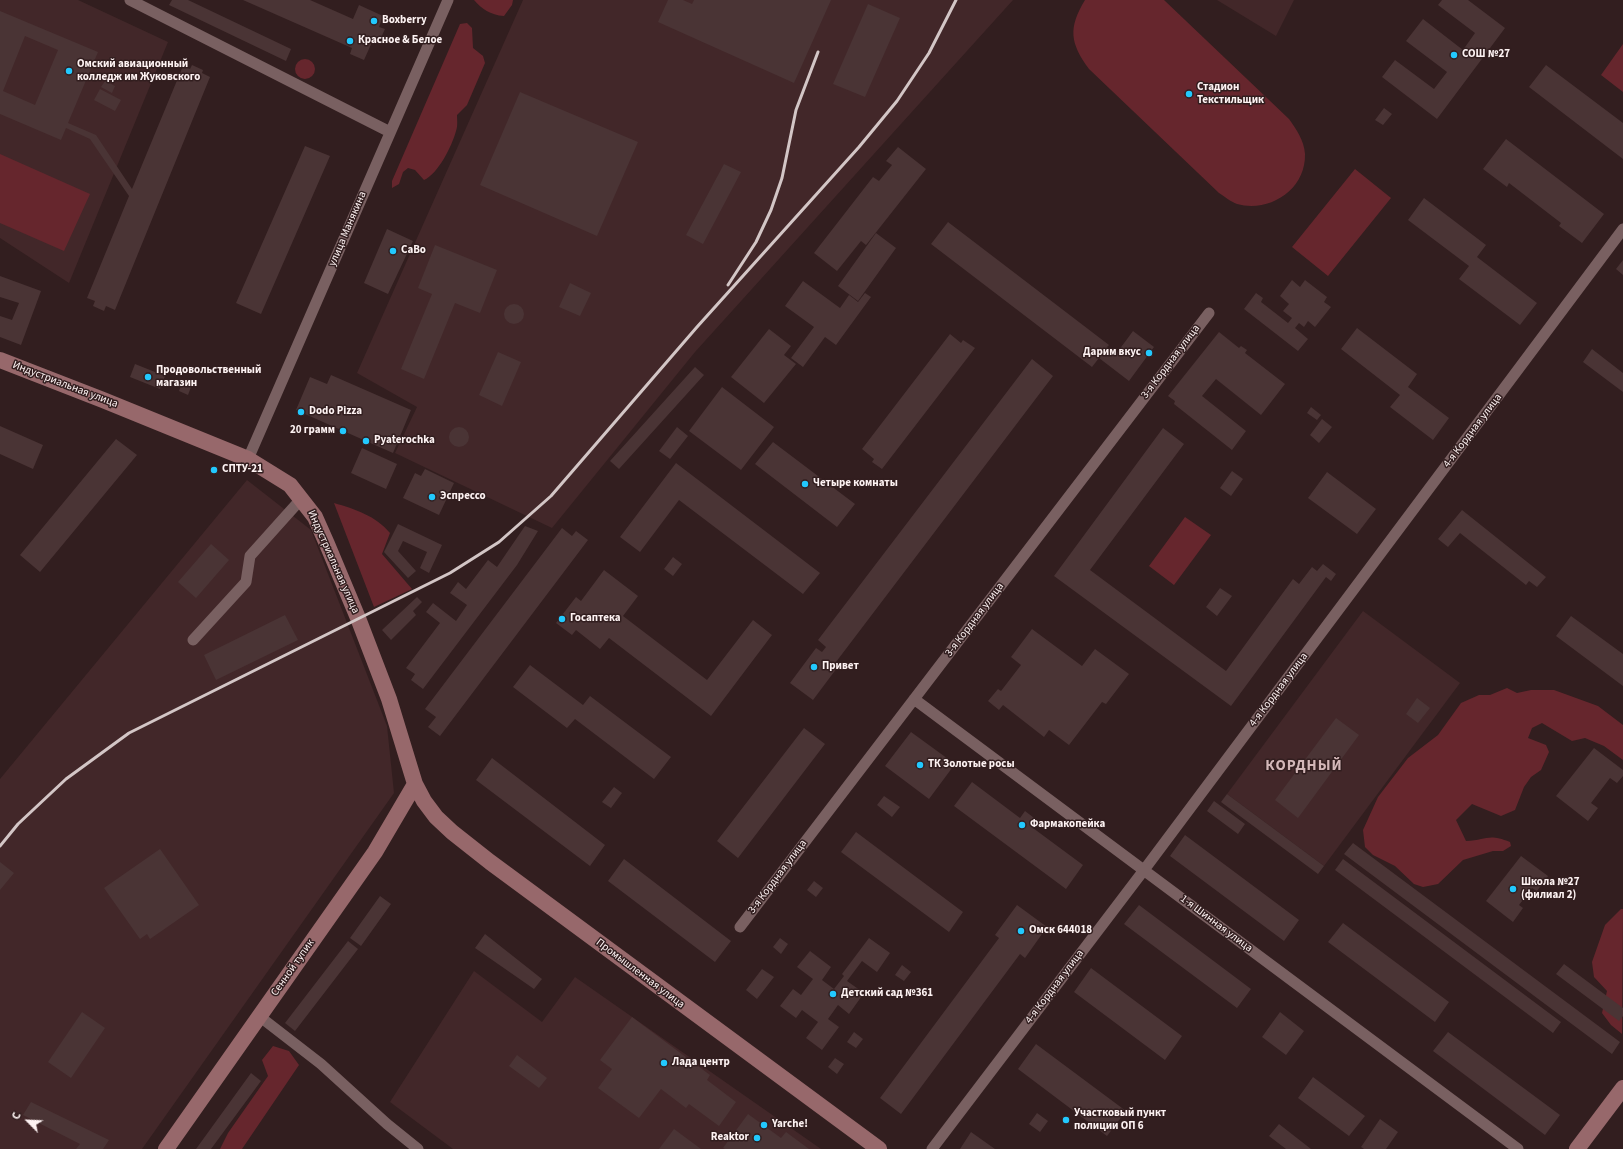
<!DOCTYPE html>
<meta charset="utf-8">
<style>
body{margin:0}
#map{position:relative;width:1623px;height:1149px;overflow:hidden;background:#321e1f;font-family:"Source Sans 3",sans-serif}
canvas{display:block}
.north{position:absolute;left:8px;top:1101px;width:40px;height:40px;-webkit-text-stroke:3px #321e1f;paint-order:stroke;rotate:294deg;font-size:11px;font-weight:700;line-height:16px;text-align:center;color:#fdf2f2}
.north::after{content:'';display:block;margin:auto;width:14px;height:18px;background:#fdf2f2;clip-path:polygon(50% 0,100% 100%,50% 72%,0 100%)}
</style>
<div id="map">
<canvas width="1623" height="1149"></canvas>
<div class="north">С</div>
</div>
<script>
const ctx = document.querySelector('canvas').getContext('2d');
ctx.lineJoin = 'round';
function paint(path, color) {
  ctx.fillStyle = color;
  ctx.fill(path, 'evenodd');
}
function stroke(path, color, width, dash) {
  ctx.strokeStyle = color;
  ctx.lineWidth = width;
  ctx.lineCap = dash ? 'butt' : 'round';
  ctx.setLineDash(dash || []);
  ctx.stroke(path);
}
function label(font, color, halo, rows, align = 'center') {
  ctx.font = font + ' "Source Sans 3",sans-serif';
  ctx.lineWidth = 3;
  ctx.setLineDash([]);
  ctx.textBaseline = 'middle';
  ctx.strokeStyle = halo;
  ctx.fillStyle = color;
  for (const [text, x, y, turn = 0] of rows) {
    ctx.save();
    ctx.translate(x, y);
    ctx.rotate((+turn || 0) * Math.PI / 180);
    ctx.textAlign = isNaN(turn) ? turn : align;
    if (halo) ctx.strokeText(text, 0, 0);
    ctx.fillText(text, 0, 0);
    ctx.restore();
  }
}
const built = new Path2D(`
 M 0,0 L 78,0 L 168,42 L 69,283 L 0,238 Z
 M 523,0 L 1013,0 L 695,352 L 552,528 L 395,453 L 417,407 L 357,373 Z
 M 1217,0 L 1294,0 L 1276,36 Z
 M 247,480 L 311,530 L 387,726 L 394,793 L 142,1149 L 0,1149 L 0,779 Z
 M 1363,611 L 1460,683 L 1324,866 L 1227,794 Z
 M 474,971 L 542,1022 L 575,977 L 821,1149 L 453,1149 L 390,1102 Z`);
const green = new Path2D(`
 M 474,0 L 513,0 L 512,5 L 504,16 C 490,15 482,9 474,0 Z
 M 1085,0 L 1164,0 L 1289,119 C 1296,129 1304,140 1305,154 C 1306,190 1269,213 1237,204 C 1231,202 1224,196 1219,193 L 1089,69 C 1070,43 1068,28 1085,0 Z
 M 467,23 L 472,28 L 473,48 L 483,56 L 485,63 L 467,105 L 457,115 C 457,120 458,126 456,131 C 452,146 438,174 424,180 L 415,170 L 408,168 L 403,172 L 399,184 L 392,188 L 392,181 L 460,24 Z
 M 1623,44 L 1623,92 L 1601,75 Z
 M295 69a10 10 0 1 1 20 0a10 10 0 1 1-20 0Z
 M 0,154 L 90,194 L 64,251 L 0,223 Z
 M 1355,169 L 1391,198 L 1328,276 L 1292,247 Z
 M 334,503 C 355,509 376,516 390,533 L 382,554 L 412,589 L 374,607 Z
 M 1185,517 L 1211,535 L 1174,585 L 1149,566 Z
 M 1507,688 L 1517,693 L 1531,690 L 1554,690 L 1598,706 L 1623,725 L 1623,760 L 1604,746 L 1585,738 L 1572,741 L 1542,723 L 1532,728 L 1528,738 L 1546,745 L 1549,752 L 1541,770 L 1531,777 L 1524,787 L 1515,810 L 1501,816 L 1472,804 L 1456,820 L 1466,841 C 1487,840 1488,833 1510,842 L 1511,846 L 1503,851 L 1493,851 L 1463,860 L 1438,884 L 1423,887 L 1414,884 L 1395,866 L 1373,855 L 1365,847 L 1363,830 L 1378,797 L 1408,758 L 1438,735 L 1461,703 L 1479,695 L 1490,695 Z
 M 1621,909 L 1623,909 L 1622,1034 L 1611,1025 L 1602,1013 L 1607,991 L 1594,977 L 1592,962 L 1605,925 Z
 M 273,1046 L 289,1051 L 299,1065 L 242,1149 L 220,1149 L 228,1133 L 268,1076 L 262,1060 Z`);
const building = new Path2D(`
 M 172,0 L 188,0 L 291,49 L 286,61 L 169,5 Z
 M 243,0 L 310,0 L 353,19 L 359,5 L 383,16 L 379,27 L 385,29 L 379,42 L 373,40 L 364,60 L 350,54 L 352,48 Z
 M 668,0 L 683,0 L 692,4 L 694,0 L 831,0 L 794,83 L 658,22 Z
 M 1442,0 L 1468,0 L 1505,28 L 1437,119 L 1382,77 L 1395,60 L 1434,89 L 1447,72 L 1406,41 L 1423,19 L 1463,50 L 1475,33 L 1438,5 Z
 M 868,4 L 900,18 L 865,97 L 833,84 Z
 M 0,11 L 98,52 L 68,123 L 96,135 L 132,189 L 183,66 L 190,69 L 192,65 L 203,70 L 202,73 L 210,77 L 115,310 L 106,306 L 104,311 L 93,306 L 95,301 L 87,298 L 129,196 L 90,139 L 66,128 L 61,140 L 0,114 ZM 25,36 L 58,50 L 35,105 L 3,91 Z
 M 1546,65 L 1623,123 L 1623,159 L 1529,87 Z
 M 105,81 L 115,86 L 112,93 L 101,87 Z
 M 100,89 L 121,100 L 115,111 L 94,100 Z
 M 520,92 L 638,142 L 597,236 L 480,185 Z
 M 1384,108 L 1392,114 L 1383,125 L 1375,120 Z
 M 1506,139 L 1604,214 L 1582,243 L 1559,226 L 1561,223 L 1509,183 L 1507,187 L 1483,169 Z
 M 305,146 L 330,156 L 261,314 L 236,303 Z
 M 898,147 L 926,169 L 866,245 L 861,241 L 837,271 L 814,253 L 873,177 L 879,181 L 892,165 L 886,161 Z
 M 724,164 L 741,172 L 703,244 L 686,235 Z
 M 1424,198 L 1486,245 L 1477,257 L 1537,303 L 1520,325 L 1459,279 L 1469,266 L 1408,220 Z
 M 948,222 L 1109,345 L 1107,347 L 1116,354 L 1133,331 L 1154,347 L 1129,381 L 1099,358 L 1092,367 L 931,244 Z
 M 387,229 L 413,241 L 388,294 L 364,283 Z
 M 876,233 L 896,248 L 858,301 L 838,286 Z
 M 435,245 L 497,270 L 480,313 L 455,303 L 424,379 L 401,369 L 432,294 L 418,288 Z
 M 1623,260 L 1623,275 L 1616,269 Z
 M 0,276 L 41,291 L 21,345 L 0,337 L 0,316 L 12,320 L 19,303 L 0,297 Z
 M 1292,280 L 1300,287 L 1305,280 L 1327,297 L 1324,302 L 1331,307 L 1315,327 L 1308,321 L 1304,327 L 1299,323 L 1295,328 L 1308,339 L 1298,351 L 1244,309 L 1256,293 L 1263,298 L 1261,302 L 1288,323 L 1292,318 L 1283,311 L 1289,304 L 1280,296 Z
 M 803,281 L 840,308 L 849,295 L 858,302 L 865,293 L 871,297 L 836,345 L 825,337 L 803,367 L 791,358 L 814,327 L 785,306 Z
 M 570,283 L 591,293 L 580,316 L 559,307 Z
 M504 314a10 10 0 1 1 20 0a10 10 0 1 1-20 0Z
 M 1357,328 L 1417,374 L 1408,387 L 1449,418 L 1433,440 L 1390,407 L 1400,395 L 1341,349 Z
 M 769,329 L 791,346 L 784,355 L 796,364 L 764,403 L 731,377 Z
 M 1219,332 L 1239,348 L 1241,346 L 1247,350 L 1245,353 L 1285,384 L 1261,415 L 1216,379 L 1202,396 L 1246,431 L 1232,450 L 1174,404 L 1175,401 L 1168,396 Z
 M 950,334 L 961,343 L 963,340 L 975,348 L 882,469 L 872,462 L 874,459 L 862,449 Z
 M 1592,349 L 1623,373 L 1623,392 L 1583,362 Z
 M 498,352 L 521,362 L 502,406 L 479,395 Z
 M 1032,359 L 1053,376 L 836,662 L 840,664 L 813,700 L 790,683 L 816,648 L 822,652 L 826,647 L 818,640 Z
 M 135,364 L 165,376 L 160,389 L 130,377 Z
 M 695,367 L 704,375 L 619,469 L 610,461 Z
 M 331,375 L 411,410 L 393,453 L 296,410 L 310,377 L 327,384 Z
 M 182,383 L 191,387 L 188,395 L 179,391 Z
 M 722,387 L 774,427 L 741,470 L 689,431 Z
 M 1311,407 L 1321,415 L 1317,420 L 1307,413 Z
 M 1322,419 L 1332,427 L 1319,443 L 1310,435 Z
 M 0,426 L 43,445 L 33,469 L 0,454 Z
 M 677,427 L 688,436 L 670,459 L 659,451 Z
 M449 437a10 10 0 1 1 20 0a10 10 0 1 1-20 0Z
 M 1163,428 L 1184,444 L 1090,570 L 1226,671 L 1293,579 L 1299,584 L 1312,567 L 1317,571 L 1323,564 L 1336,574 L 1331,581 L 1326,577 L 1231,706 L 1054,576 Z
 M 116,439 L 137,455 L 40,572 L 20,555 Z
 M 773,442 L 855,504 L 837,527 L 755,464 Z
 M 362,448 L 397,464 L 386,489 L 351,473 Z
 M 676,463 L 820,573 L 803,594 L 679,500 L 640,552 L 620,537 Z
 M 425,469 L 454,483 L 439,515 L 403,498 L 415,473 L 421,476 Z
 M 1232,471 L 1243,479 L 1231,496 L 1220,488 Z
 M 1327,472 L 1376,509 L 1357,534 L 1308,498 Z
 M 1462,510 L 1546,577 L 1537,587 L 1529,581 L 1526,585 L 1460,533 L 1448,547 L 1438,539 Z
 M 398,524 L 442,545 L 429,573 L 420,568 L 427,552 L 403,541 L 398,551 L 416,571 L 408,578 L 384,552 Z
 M 525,526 L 538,531 L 517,565 L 423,689 L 411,680 L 415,674 L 406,668 L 440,623 L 426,612 L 433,603 L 456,621 L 467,605 L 450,593 L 458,582 L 466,589 L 488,560 L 497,567 Z
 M 562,528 L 572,536 L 576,531 L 588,540 L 440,736 L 428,727 L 436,717 L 425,709 Z
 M 211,544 L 229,560 L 196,598 L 178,582 Z
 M 673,557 L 682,564 L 673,576 L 664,569 Z
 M 604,570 L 638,596 L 623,616 L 707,680 L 753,620 L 772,635 L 711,716 L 609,638 L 600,649 L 576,630 L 572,635 L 556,623 L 576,597 L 581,601 Z
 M 1220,588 L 1232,596 L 1217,616 L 1206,607 Z
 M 417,597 L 422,602 L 413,611 L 416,615 L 391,640 L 382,630 Z
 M 285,615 L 298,640 L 216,680 L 204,655 Z
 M 1571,616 L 1623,654 L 1623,686 L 1556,636 Z
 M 1032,629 L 1082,666 L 1095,649 L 1129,674 L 1106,704 L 1102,702 L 1069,745 L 1049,730 L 1044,737 L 1003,705 L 999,710 L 988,701 L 998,689 L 1001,691 L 1021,665 L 1011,657 Z
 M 530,665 L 583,705 L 590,696 L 671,757 L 654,779 L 575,719 L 567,728 L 513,687 Z
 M 1417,698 L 1430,708 L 1418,723 L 1406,714 Z
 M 1336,718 L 1359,735 L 1298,818 L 1275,800 Z
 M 804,728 L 825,744 L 738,858 L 717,841 Z
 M 911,732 L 955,764 L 929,799 L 885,766 Z
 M 1594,748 L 1623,770 L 1623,776 L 1617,783 L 1610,778 L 1591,803 L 1598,808 L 1588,821 L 1556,796 Z
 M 492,758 L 605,845 L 590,866 L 476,780 Z
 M 972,782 L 1020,818 L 1025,811 L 1038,821 L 1033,828 L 1083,865 L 1066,889 L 954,806 Z
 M 614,787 L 622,793 L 611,808 L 602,802 Z
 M 1227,794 L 1324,866 L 1318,874 L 1221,802 Z
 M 884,796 L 900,807 L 892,817 L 877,805 Z
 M 1214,801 L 1245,824 L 1238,834 L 1207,811 Z
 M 856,832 L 963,912 L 949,932 L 841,852 Z
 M 1185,835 L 1299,920 L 1284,941 L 1170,856 Z
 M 1353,843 L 1620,1042 L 1612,1054 L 1344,854 Z
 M 160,849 L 199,905 L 150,939 L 147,934 L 140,939 L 104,888 Z
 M 1521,856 L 1548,876 L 1537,891 L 1532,888 L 1519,905 L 1523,908 L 1513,922 L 1486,901 Z
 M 624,859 L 731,941 L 715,962 L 608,881 Z
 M 1343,859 L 1561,1022 L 1553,1033 L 1335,870 Z
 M 0,862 L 14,873 L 0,890 Z
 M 814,881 L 823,888 L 816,897 L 807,890 Z
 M 380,896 L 391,904 L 361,946 L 350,938 Z
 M 1017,905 L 1047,927 L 1025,958 L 1020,954 L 901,1114 L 880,1098 L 999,938 L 995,935 Z
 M 1139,905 L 1251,989 L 1237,1008 L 1124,924 Z
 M 1343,923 L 1449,1002 L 1435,1022 L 1328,942 Z
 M 485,934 L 542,979 L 534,989 L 475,948 Z
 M 780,938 L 788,944 L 781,954 L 773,947 Z
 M 869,938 L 890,953 L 877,972 L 862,961 L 847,981 L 864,993 L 849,1014 L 838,1005 L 828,1019 L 839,1027 L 822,1050 L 806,1038 L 818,1022 L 802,1010 L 796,1018 L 780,1006 L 793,989 L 801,995 L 813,979 L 797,967 L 810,951 L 831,967 L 822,980 L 834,989 L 844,976 L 842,974 Z
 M 348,941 L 358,949 L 295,1031 L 285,1023 Z
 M 1564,964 L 1623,1008 L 1623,1016 L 1619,1021 L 1556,974 Z
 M 902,965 L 911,972 L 904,981 L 895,975 Z
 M 1091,968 L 1182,1036 L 1165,1060 L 1074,992 Z
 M 762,969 L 774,977 L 757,999 L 746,990 Z
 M 82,1012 L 105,1028 L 71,1078 L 48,1062 Z
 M 1280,1012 L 1304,1031 L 1286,1055 L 1262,1037 Z
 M 632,1017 L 710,1075 L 707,1080 L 736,1102 L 719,1126 L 689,1104 L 686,1108 L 661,1089 L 639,1118 L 598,1088 L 612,1069 L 600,1060 Z
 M 854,1032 L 863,1039 L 856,1048 L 847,1042 Z
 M 1448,1032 L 1560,1115 L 1545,1135 L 1433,1051 Z
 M 1036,1044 L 1126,1111 L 1107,1136 L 1018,1069 Z
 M 517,1055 L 547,1078 L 539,1088 L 509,1066 Z
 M 835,1058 L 844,1064 L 837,1074 L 828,1067 Z
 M 251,1073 L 261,1081 L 211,1149 L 196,1149 Z
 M 1313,1077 L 1365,1116 L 1349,1136 L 1298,1098 Z
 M 31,1102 L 109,1140 L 103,1149 L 76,1149 L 80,1144 L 23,1115 Z
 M 1037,1113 L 1048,1121 L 1040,1132 L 1029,1124 Z
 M 748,1114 L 781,1138 L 786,1132 L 809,1149 L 725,1149 L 723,1148 Z
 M 1380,1119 L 1398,1132 L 1386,1149 L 1364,1149 L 1361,1147 Z
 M 1279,1124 L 1311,1149 L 1286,1149 L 1269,1136 Z
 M 674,1129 L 701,1149 L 659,1149 Z
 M 971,1132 L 995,1149 L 960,1149 Z`);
const minor = new Path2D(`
 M 130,0 L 390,132
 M 248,459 L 448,0
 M 193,640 L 246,582 L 250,556 L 302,498
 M 914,699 L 1518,1149
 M 740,927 L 1209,313
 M 259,1016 L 321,1064 L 387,1124 L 418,1149
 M 932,1149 L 1144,870 L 1623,229`);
const secondary = new Path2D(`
 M 0,360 L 103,400 L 248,459 L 290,485 L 315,517 L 327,544 L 358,618 L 389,699 L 415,784 L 424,801 L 436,817 L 452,832 L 490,862 L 879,1149
 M 166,1149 L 375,852 L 415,784
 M 1577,1149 L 1623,1088`);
const rail = new Path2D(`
 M 728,285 L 756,242 L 771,210 L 782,178 L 796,110 L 818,52
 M 0,846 L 18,824 L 66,779 L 129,733 L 450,573 L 499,542 L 551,496 L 697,327 L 859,147 L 897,101 L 929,53 L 956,0`);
const markers = [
 [374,21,4,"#22c9fe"],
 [350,41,4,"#22c9fe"],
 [1454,55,4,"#22c9fe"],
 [69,71,4,"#22c9fe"],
 [1189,94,4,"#22c9fe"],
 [393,251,4,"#22c9fe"],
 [1149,353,4,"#22c9fe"],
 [148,377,4,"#22c9fe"],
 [301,412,4,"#22c9fe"],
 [343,431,4,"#22c9fe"],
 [366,441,4,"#22c9fe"],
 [214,470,4,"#22c9fe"],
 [805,484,4,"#22c9fe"],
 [432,497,4,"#22c9fe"],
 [562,619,4,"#22c9fe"],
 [814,667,4,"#22c9fe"],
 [920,765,4,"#22c9fe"],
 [1022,825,4,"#22c9fe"],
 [1513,889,4,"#22c9fe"],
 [1021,931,4,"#22c9fe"],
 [833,994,4,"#22c9fe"],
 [664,1063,4,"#22c9fe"],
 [1066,1120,4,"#22c9fe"],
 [764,1125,4,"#22c9fe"],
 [757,1138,4,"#22c9fe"]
];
const poiNames = [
 ["Boxberry",382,21],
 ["Красное & Белое",358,41],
 ["СОШ №27",1462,55],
 ["Омский авиационный",77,65],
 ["колледж им Жуковского",77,78],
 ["Стадион",1197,88],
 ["Текстильщик",1197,101],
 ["СаВо",401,251],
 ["Дарим вкус",1141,353,"right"],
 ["Продовольственный",156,371],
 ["магазин",156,384],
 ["Dodo Pizza",309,412],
 ["20 грамм",335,431,"right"],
 ["Pyaterochka",374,441],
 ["СПТУ-21",222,470],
 ["Четыре комнаты",813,484],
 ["Эспрессо",440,497],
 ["Госаптека",570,619],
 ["Привет",822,667],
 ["ТК Золотые росы",928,765],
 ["Фармакопейка",1030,825],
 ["Школа №27",1521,883],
 ["(филиал 2)",1521,896],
 ["Омск 644018",1029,931],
 ["Детский сад №361",841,994],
 ["Лада центр",672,1063],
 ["Участковый пункт",1074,1114],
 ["полиции ОП 6",1074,1127],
 ["Yarche!",772,1125],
 ["Reaktor",749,1138,"right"]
];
const streetNames = [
 ["улица Манякина",348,229,-67],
 ["3-я Кордная улица",1171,362,-53],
 ["Индустриальная улица",65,385,21],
 ["4-я Кордная улица",1473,431,-53],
 ["Индустриальная улица",333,562,66],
 ["3-я Кордная улица",975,620,-53],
 ["4-я Кордная улица",1279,690,-53],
 ["3-я Кордная улица",778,877,-53],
 ["1-я Шинная улица",1216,924,37],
 ["Сенной тупик",293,968,-55],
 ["Промышленная улица",640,974,37],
 ["4-я Кордная улица",1055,987,-53]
];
const districtNames = [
 ["КОРДНЫЙ",1304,767]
];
paint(built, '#422729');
paint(green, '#66262d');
paint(building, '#4a3435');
stroke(minor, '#796061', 11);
stroke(secondary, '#97686b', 16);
stroke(rail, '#d3c6c6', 3);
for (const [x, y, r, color] of markers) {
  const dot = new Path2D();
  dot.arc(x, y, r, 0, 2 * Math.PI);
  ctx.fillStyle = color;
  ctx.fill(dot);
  stroke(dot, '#321e1f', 1.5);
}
label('bold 11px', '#fdf2f2', '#321e1f', poiNames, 'left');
label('11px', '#fdf2f2', '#321e1f', streetNames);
ctx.letterSpacing = '1px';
label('bold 15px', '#d3b7b8', '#321e1f', districtNames);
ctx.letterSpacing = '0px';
</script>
